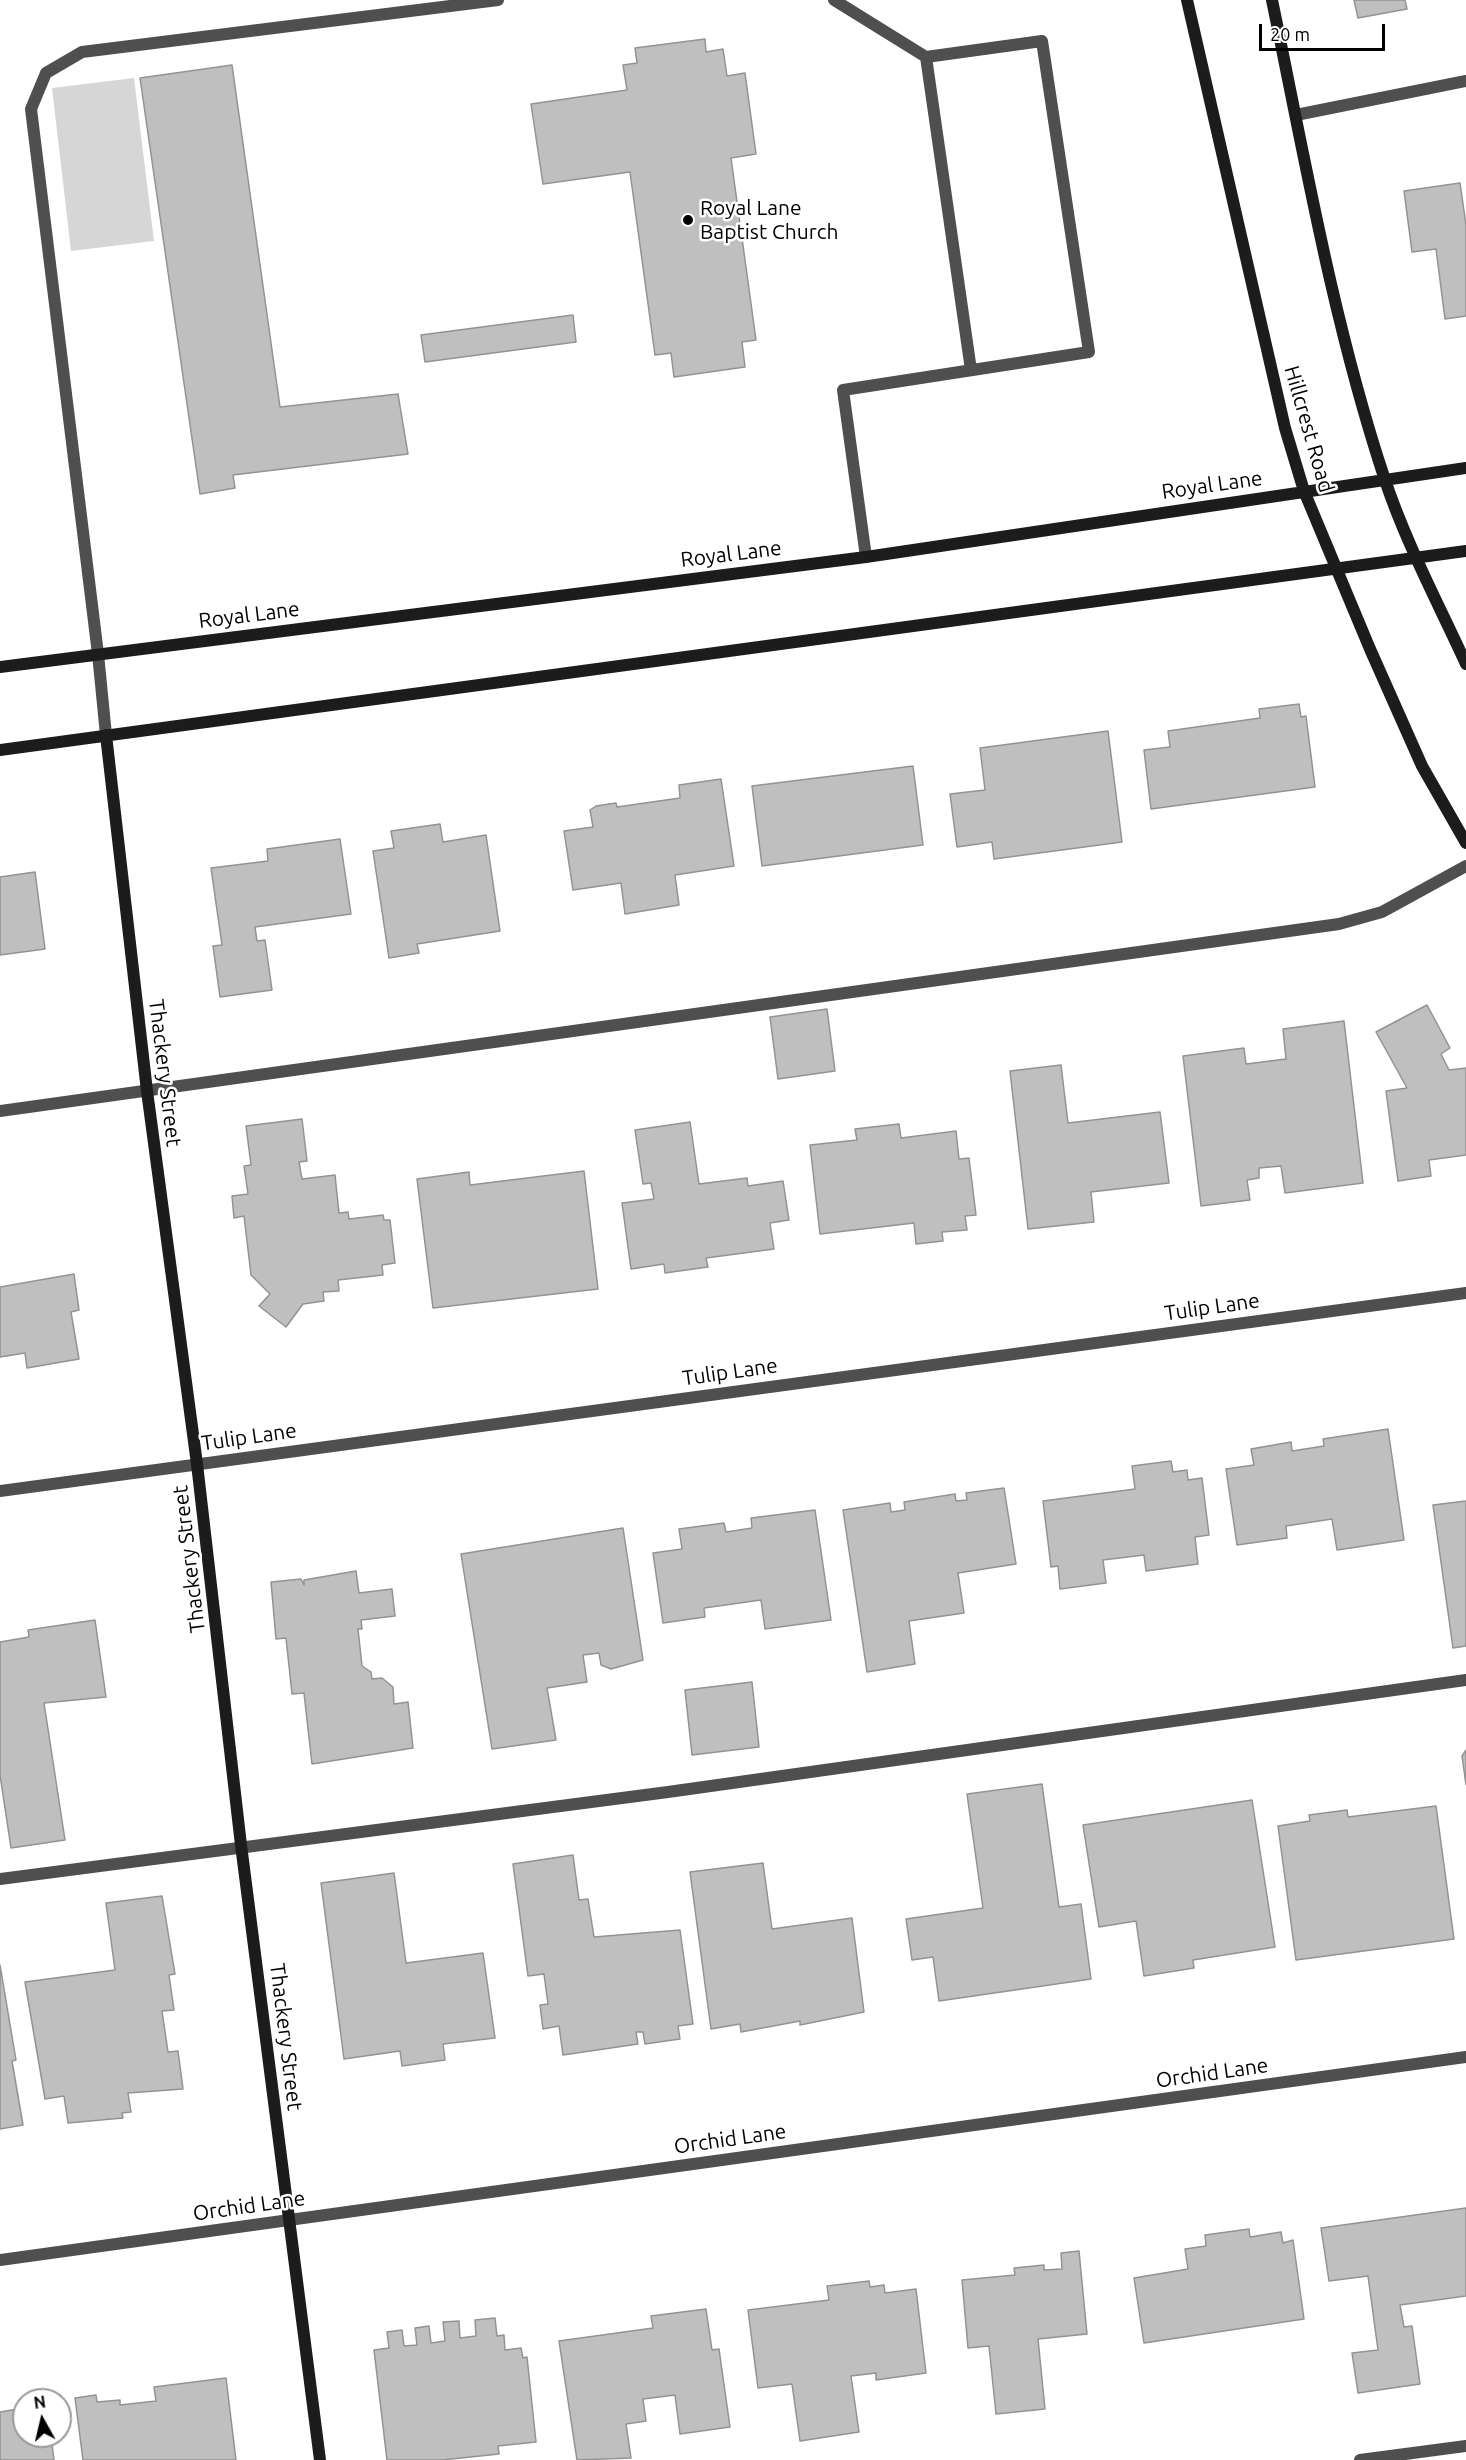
<!DOCTYPE html>
<style>
body{margin:0}
#map{position:relative;width:1466px;height:2460px;overflow:hidden;background:#fff;font-family:Ubuntu,sans-serif}
canvas{display:block}
.north{position:absolute;left:12px;top:2388px;width:60px;height:60px;box-sizing:border-box;background:#fff;border:2px solid #999;border-radius:50%;rotate:352deg;font-size:16px;font-weight:700;line-height:24px;text-align:center;color:#000}
.north::after{content:'';display:block;margin:auto;width:21px;height:27px;background:#000;clip-path:polygon(50% 0,100% 100%,50% 72%,0 100%)}
.scale{position:absolute;left:1259px;top:24px;width:126px;height:27px;box-sizing:border-box;border:3px solid #000;border-top:0;padding-left:8px;font-size:18px;line-height:21px;white-space:nowrap;color:#000;-webkit-text-stroke:4px #fff;paint-order:stroke}
</style>
<div id="map">
<canvas width="1466" height="2460"></canvas>
<div class="north">N</div>
<div class="scale">20 m</div>
</div>
<script>
const ctx = document.querySelector('canvas').getContext('2d');
ctx.lineJoin = 'round';
function paint(path, color) {
  ctx.fillStyle = color;
  ctx.fill(path, 'evenodd');
}
function stroke(path, color, width, dash) {
  ctx.strokeStyle = color;
  ctx.lineWidth = width;
  ctx.lineCap = dash ? 'butt' : 'round';
  ctx.setLineDash(dash || []);
  ctx.stroke(path);
}
function label(font, color, halo, rows, align = 'center') {
  ctx.font = font + ' Ubuntu,sans-serif';
  ctx.lineWidth = 5;
  ctx.setLineDash([]);
  ctx.textBaseline = 'middle';
  ctx.strokeStyle = halo;
  ctx.fillStyle = color;
  for (const [text, x, y, turn = 0] of rows) {
    ctx.save();
    ctx.translate(x, y);
    ctx.rotate((+turn || 0) * Math.PI / 180);
    ctx.textAlign = isNaN(turn) ? turn : align;
    if (halo) ctx.strokeText(text, 0, 0);
    ctx.fillText(text, 0, 0);
    ctx.restore();
  }
}
const green = new Path2D(`
 M 134,78 L 154,241 L 71,251 L 52,88 Z`);
const building = new Path2D(`
 M 1354,0 L 1405,0 L 1407,9 L 1358,18 Z
 M 705,39 L 706,52 L 723,49 L 727,76 L 745,73 L 756,154 L 731,158 L 756,340 L 742,342 L 745,367 L 674,377 L 671,353 L 655,355 L 630,172 L 543,184 L 531,104 L 627,90 L 623,65 L 637,63 L 635,48 Z
 M 232,65 L 280,407 L 398,394 L 408,454 L 233,475 L 235,488 L 200,494 L 140,78 Z
 M 1460,183 L 1466,225 L 1466,316 L 1445,319 L 1436,249 L 1412,252 L 1404,191 Z
 M 573,315 L 576,342 L 425,362 L 421,335 Z
 M 1299,704 L 1301,717 L 1306,716 L 1315,787 L 1151,809 L 1144,750 L 1170,747 L 1168,731 L 1260,718 L 1259,709 Z
 M 1108,731 L 1122,842 L 994,859 L 992,842 L 957,847 L 950,794 L 985,790 L 980,748 Z
 M 913,766 L 923,845 L 762,866 L 752,786 Z
 M 721,779 L 734,866 L 675,875 L 679,905 L 625,914 L 621,883 L 573,890 L 564,831 L 593,827 L 590,810 L 596,806 L 616,803 L 617,807 L 680,798 L 679,785 Z
 M 440,824 L 443,842 L 486,835 L 500,931 L 417,944 L 419,953 L 389,958 L 373,851 L 394,848 L 391,831 Z
 M 340,839 L 351,914 L 255,927 L 257,941 L 265,940 L 272,990 L 220,997 L 213,946 L 222,945 L 211,868 L 268,861 L 267,849 Z
 M 35,872 L 45,949 L 0,955 L 0,877 Z
 M 1427,1005 L 1450,1048 L 1441,1054 L 1449,1070 L 1466,1068 L 1466,1155 L 1429,1160 L 1431,1176 L 1398,1181 L 1386,1091 L 1407,1088 L 1376,1032 Z
 M 827,1009 L 835,1071 L 778,1079 L 770,1017 Z
 M 1344,1021 L 1363,1183 L 1285,1193 L 1281,1166 L 1259,1168 L 1259,1178 L 1247,1180 L 1250,1200 L 1201,1206 L 1183,1056 L 1244,1048 L 1246,1064 L 1286,1059 L 1283,1029 Z
 M 1061,1065 L 1068,1123 L 1160,1112 L 1169,1183 L 1091,1192 L 1094,1222 L 1028,1229 L 1010,1071 Z
 M 302,1119 L 307,1161 L 299,1162 L 302,1179 L 335,1175 L 339,1213 L 348,1212 L 349,1219 L 383,1215 L 384,1220 L 390,1220 L 395,1263 L 382,1265 L 383,1275 L 338,1280 L 339,1291 L 323,1292 L 324,1301 L 303,1304 L 286,1327 L 259,1306 L 270,1294 L 251,1275 L 244,1216 L 234,1218 L 232,1196 L 248,1194 L 244,1166 L 251,1165 L 246,1126 Z
 M 690,1122 L 699,1184 L 747,1178 L 748,1186 L 783,1181 L 789,1220 L 770,1223 L 774,1249 L 706,1258 L 708,1267 L 665,1273 L 664,1264 L 631,1269 L 622,1203 L 654,1199 L 651,1183 L 643,1184 L 635,1130 Z
 M 899,1124 L 901,1138 L 956,1131 L 959,1159 L 969,1158 L 976,1215 L 965,1216 L 967,1230 L 942,1232 L 943,1241 L 916,1244 L 914,1223 L 820,1234 L 810,1145 L 857,1140 L 855,1129 Z
 M 584,1171 L 598,1289 L 433,1308 L 417,1179 L 469,1172 L 470,1185 Z
 M 74,1274 L 79,1310 L 71,1312 L 79,1359 L 27,1368 L 25,1353 L 0,1357 L 0,1287 Z
 M 1388,1429 L 1404,1540 L 1337,1550 L 1332,1519 L 1286,1526 L 1287,1538 L 1237,1545 L 1226,1469 L 1254,1465 L 1251,1449 L 1291,1442 L 1292,1451 L 1324,1446 L 1323,1439 Z
 M 1171,1461 L 1173,1472 L 1187,1470 L 1188,1480 L 1202,1478 L 1209,1535 L 1195,1537 L 1198,1564 L 1146,1571 L 1144,1555 L 1103,1560 L 1106,1583 L 1060,1589 L 1058,1566 L 1051,1567 L 1043,1501 L 1135,1489 L 1132,1466 Z
 M 1004,1488 L 1016,1564 L 958,1573 L 964,1613 L 909,1621 L 915,1664 L 867,1672 L 843,1510 L 890,1503 L 891,1512 L 905,1510 L 904,1502 L 955,1494 L 956,1501 L 967,1500 L 966,1493 Z
 M 1466,1501 L 1466,1646 L 1453,1648 L 1433,1505 Z
 M 815,1510 L 831,1620 L 765,1629 L 761,1600 L 704,1608 L 705,1617 L 663,1623 L 653,1553 L 682,1549 L 679,1529 L 724,1523 L 726,1532 L 752,1528 L 751,1518 Z
 M 623,1528 L 643,1660 L 611,1669 L 601,1665 L 599,1653 L 583,1655 L 587,1682 L 547,1688 L 556,1740 L 492,1749 L 461,1554 Z
 M 356,1571 L 359,1593 L 392,1589 L 395,1616 L 361,1620 L 362,1629 L 358,1629 L 362,1666 L 371,1672 L 372,1679 L 382,1678 L 393,1687 L 394,1704 L 408,1702 L 413,1748 L 312,1764 L 304,1693 L 292,1694 L 286,1638 L 276,1639 L 271,1582 L 301,1579 L 304,1585 L 304,1580 Z
 M 95,1620 L 106,1697 L 44,1703 L 65,1840 L 11,1848 L 0,1775 L 0,1642 L 29,1637 L 28,1630 Z
 M 752,1682 L 759,1747 L 692,1755 L 685,1690 Z
 M 1466,1750 L 1466,1785 L 1462,1756 Z
 M 1042,1784 L 1059,1907 L 1081,1904 L 1091,1979 L 939,2001 L 933,1957 L 912,1960 L 906,1919 L 983,1908 L 967,1794 Z
 M 1252,1800 L 1275,1947 L 1193,1960 L 1194,1968 L 1144,1976 L 1136,1921 L 1099,1927 L 1083,1825 Z
 M 1436,1806 L 1454,1939 L 1296,1960 L 1278,1826 L 1310,1821 L 1309,1815 L 1347,1810 L 1348,1817 Z
 M 573,1855 L 579,1900 L 588,1899 L 594,1937 L 680,1930 L 693,2024 L 678,2026 L 680,2039 L 645,2044 L 643,2032 L 636,2032 L 638,2044 L 563,2055 L 559,2026 L 543,2029 L 540,2005 L 548,2004 L 544,1974 L 528,1976 L 513,1864 Z
 M 763,1863 L 772,1929 L 852,1918 L 864,2012 L 800,2025 L 800,2021 L 741,2032 L 740,2024 L 711,2029 L 690,1872 Z
 M 394,1873 L 406,1963 L 483,1953 L 495,2038 L 443,2044 L 445,2060 L 402,2066 L 400,2051 L 344,2059 L 321,1883 Z
 M 162,1896 L 175,1974 L 169,1975 L 174,2010 L 162,2011 L 168,2052 L 178,2051 L 183,2089 L 128,2093 L 131,2112 L 122,2113 L 123,2118 L 68,2123 L 64,2096 L 45,2099 L 25,1982 L 115,1970 L 106,1903 Z
 M 0,1965 L 16,2060 L 12,2061 L 23,2125 L 0,2129 Z
 M 1466,2208 L 1466,2296 L 1400,2305 L 1404,2327 L 1412,2326 L 1420,2384 L 1358,2393 L 1352,2353 L 1378,2350 L 1368,2276 L 1329,2281 L 1321,2228 Z
 M 1249,2229 L 1250,2237 L 1281,2232 L 1283,2243 L 1293,2240 L 1304,2319 L 1144,2343 L 1134,2278 L 1188,2269 L 1185,2249 L 1206,2246 L 1205,2235 Z
 M 1079,2251 L 1087,2334 L 1038,2339 L 1045,2409 L 996,2414 L 989,2346 L 968,2348 L 962,2280 L 1015,2275 L 1014,2268 L 1044,2265 L 1044,2270 L 1062,2269 L 1061,2253 Z
 M 869,2281 L 870,2287 L 884,2285 L 885,2293 L 916,2289 L 926,2373 L 876,2380 L 876,2373 L 851,2376 L 859,2432 L 800,2441 L 792,2384 L 758,2388 L 748,2310 L 829,2300 L 827,2286 Z
 M 706,2309 L 712,2350 L 719,2349 L 730,2427 L 680,2434 L 675,2395 L 643,2399 L 646,2421 L 626,2424 L 631,2458 L 577,2460 L 559,2341 L 653,2328 L 651,2316 Z
 M 495,2318 L 497,2336 L 504,2335 L 505,2350 L 521,2348 L 523,2358 L 527,2357 L 536,2442 L 498,2446 L 499,2454 L 442,2460 L 387,2460 L 374,2350 L 389,2348 L 387,2332 L 402,2330 L 404,2346 L 417,2345 L 415,2328 L 429,2326 L 431,2343 L 445,2341 L 443,2322 L 459,2321 L 460,2338 L 476,2336 L 475,2320 Z
 M 226,2378 L 236,2460 L 83,2460 L 75,2398 L 96,2395 L 97,2402 L 120,2400 L 120,2405 L 156,2401 L 154,2387 Z
 M 24,2408 L 24,2436 L 51,2436 L 54,2460 L 0,2460 L 0,2412 Z`);
const lane = new Path2D(`
 M 834,0 L 926,57
 M 1296,115 L 1466,81
 M 866,557 L 843,390 L 1089,352 L 1042,41 L 926,57 L 971,370
 M 98,654 L 31,109 L 46,73 L 82,52 L 498,0
 M 0,1111 L 1339,924 L 1382,912 L 1466,866
 M 0,1879 L 668,1792 L 1466,1680
 M 1360,2460 L 1466,2446`);
const street = new Path2D(`
 M 98,654 L 106,735
 M 0,1491 L 1466,1293
 M 0,2260 L 1466,2057`);
const secondary = new Path2D(`
 M 1187,0 L 1285,428 L 1304,491 L 1370,649 L 1422,766 L 1466,843
 M 1272,0 C 1305,160 1333,322 1384,477 C 1405,541 1438,603 1466,664
 M 0,667 L 866,557 L 1466,468
 M 106,735 L 147,1091 L 197,1464 L 241,1845 L 320,2460
 M 0,750 L 1466,551`);
const markers = [
 [688,220,6,"#000"]
];
const poiNames = [
 ["Royal Lane",700,208],
 ["Baptist Church",700,232]
];
const streetNames = [
 ["Hillcrest Road",1309,429,74],
 ["Royal Lane",1212,485,-8],
 ["Royal Lane",731,554,-7],
 ["Royal Lane",249,615,-7],
 ["Thackery Street",165,1073,83],
 ["Tulip Lane",1212,1307,-8],
 ["Tulip Lane",730,1372,-8],
 ["Tulip Lane",249,1437,-8],
 ["Thackery Street",189,1559,-97],
 ["Thackery Street",286,2037,83],
 ["Orchid Lane",1212,2073,-8],
 ["Orchid Lane",730,2139,-8],
 ["Orchid Lane",249,2206,-8]
];
paint(green, '#d6d6d6');
paint(building, '#bfbfbf');
stroke(building, '#939393', 1.5);
stroke(lane, '#4f4f4f', 12);
stroke(street, '#4f4f4f', 12);
stroke(secondary, '#1c1c1c', 12);
for (const [x, y, r, color] of markers) {
  const dot = new Path2D();
  dot.arc(x, y, r, 0, 2 * Math.PI);
  ctx.fillStyle = color;
  ctx.fill(dot);
  stroke(dot, '#fff', 2);
}
label('21px', '#000', '#fff', poiNames, 'left');
label('21px', '#000', '#fff', streetNames);
</script>
